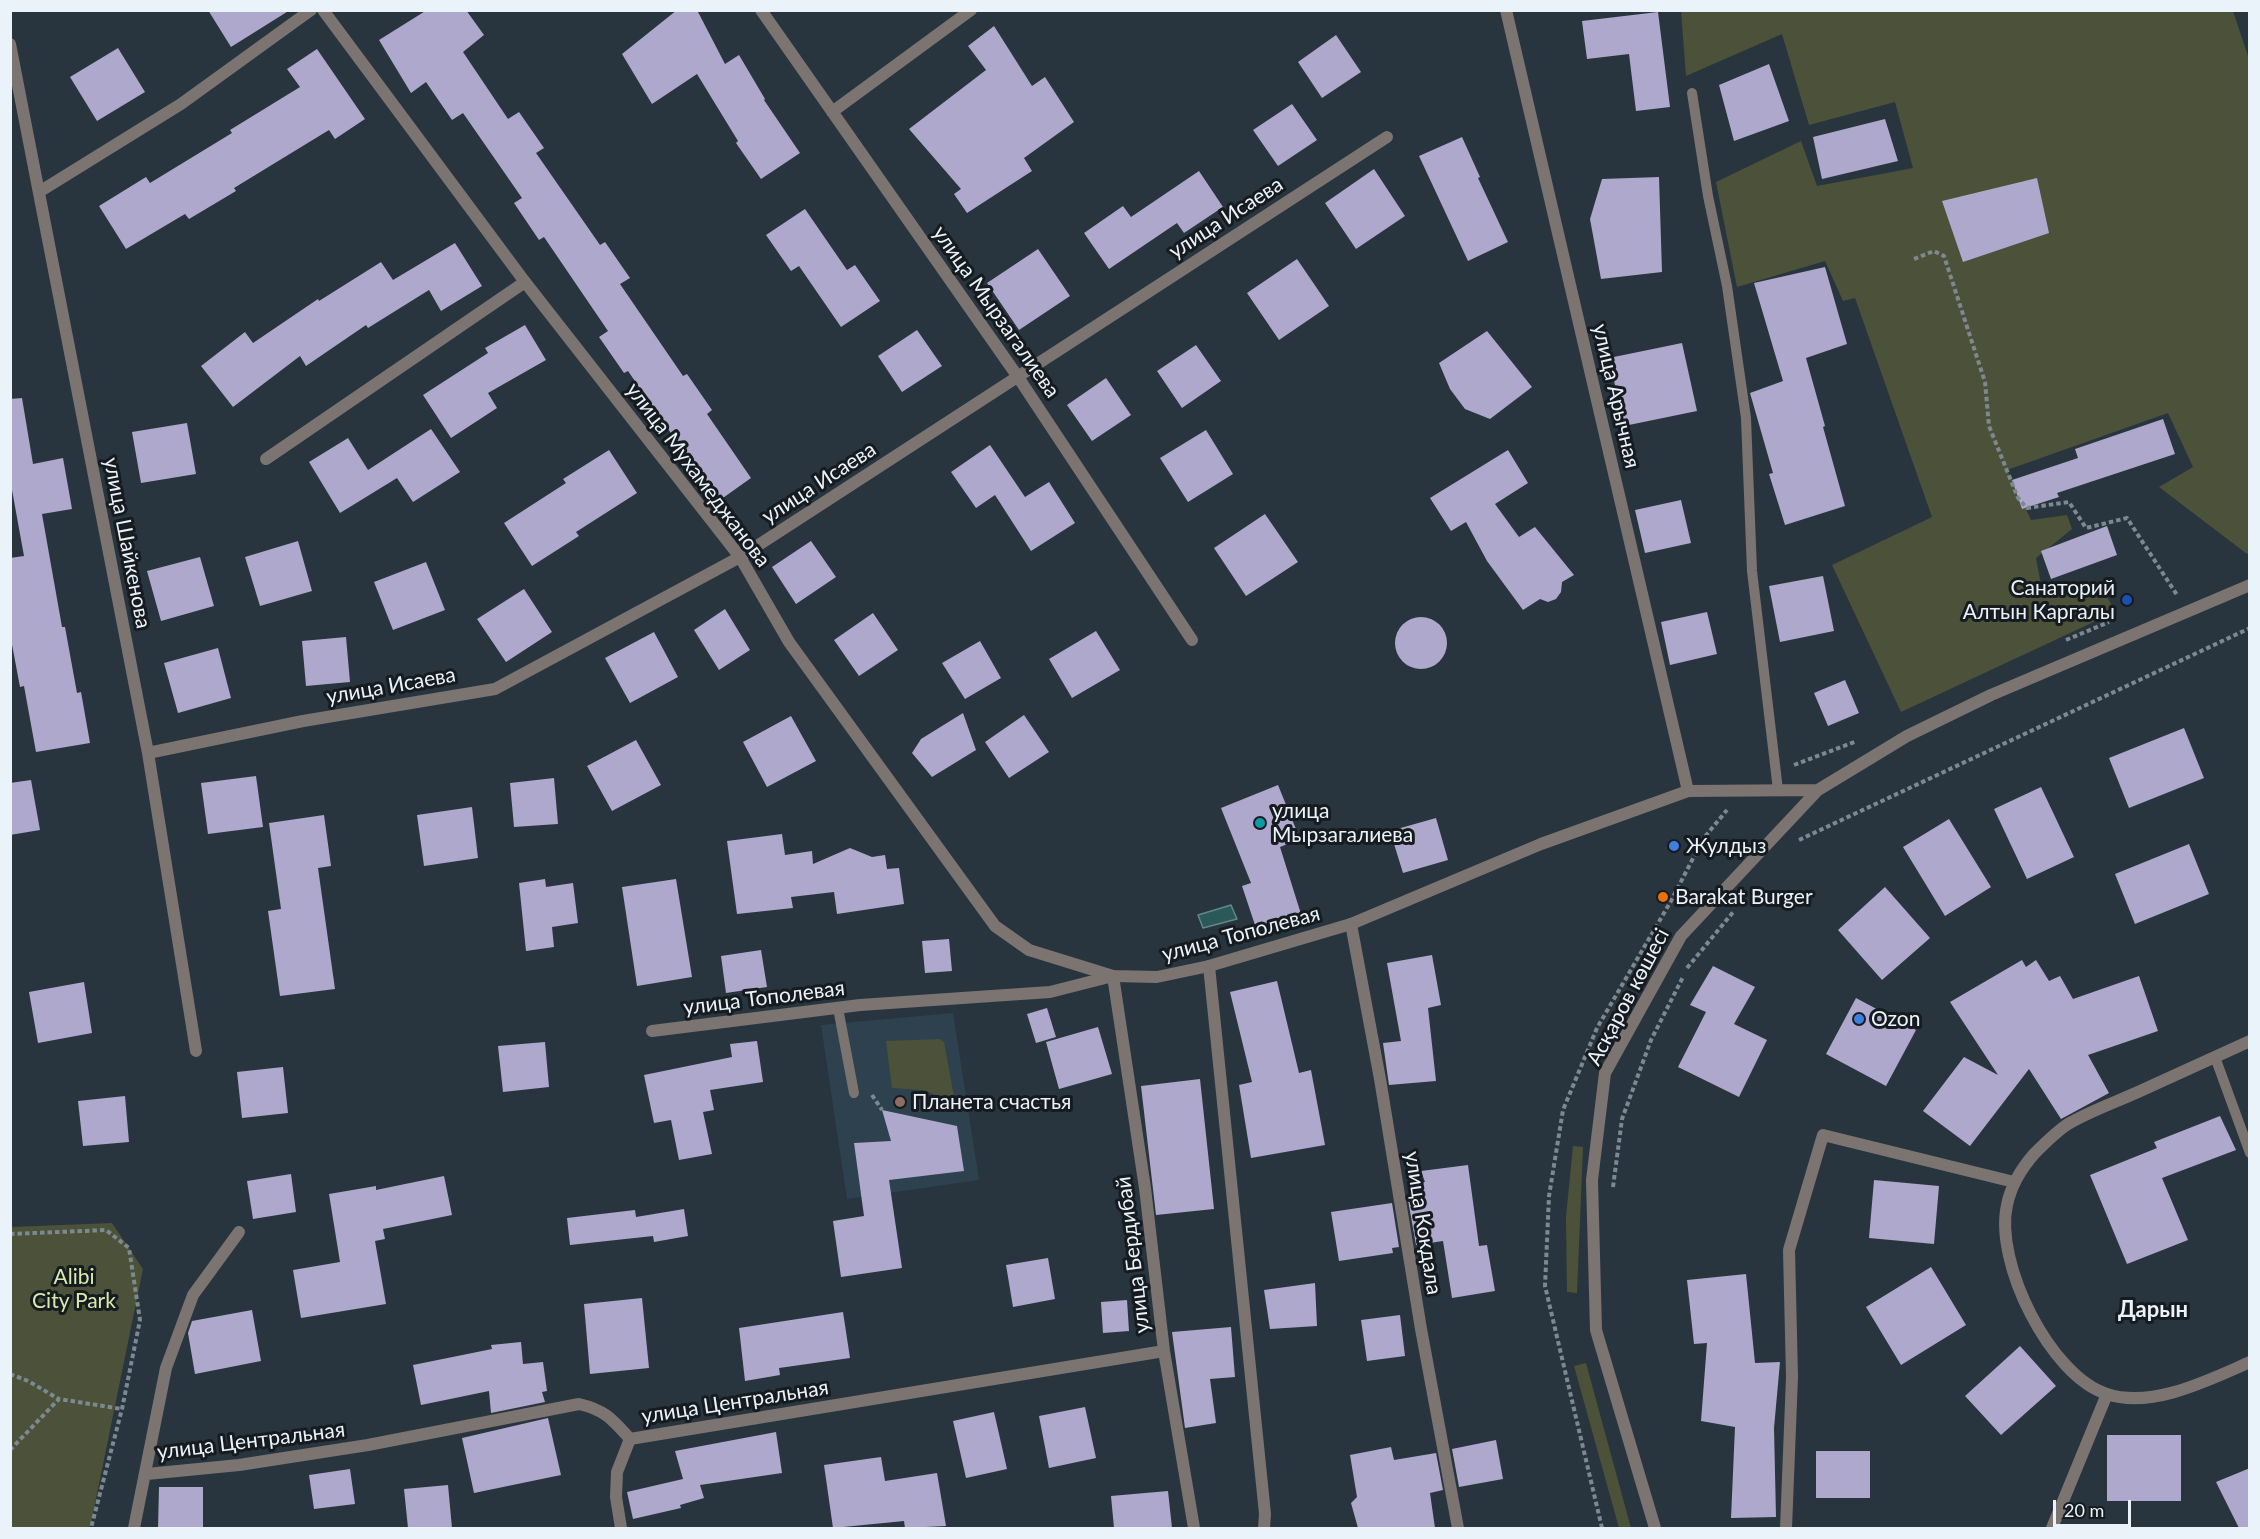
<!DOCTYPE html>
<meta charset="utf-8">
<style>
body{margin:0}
#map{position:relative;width:2260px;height:1539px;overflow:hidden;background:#28353e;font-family:Lato,sans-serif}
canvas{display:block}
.frame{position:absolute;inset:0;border:12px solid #eaf3f9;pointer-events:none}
.scale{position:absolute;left:2053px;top:1500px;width:78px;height:27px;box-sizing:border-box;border:3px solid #eaf3f9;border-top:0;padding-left:8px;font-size:18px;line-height:21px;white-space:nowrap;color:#eaf3f9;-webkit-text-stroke:4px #161b20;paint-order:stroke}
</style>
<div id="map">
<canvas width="2260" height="1539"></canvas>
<div class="frame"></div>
<div class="scale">20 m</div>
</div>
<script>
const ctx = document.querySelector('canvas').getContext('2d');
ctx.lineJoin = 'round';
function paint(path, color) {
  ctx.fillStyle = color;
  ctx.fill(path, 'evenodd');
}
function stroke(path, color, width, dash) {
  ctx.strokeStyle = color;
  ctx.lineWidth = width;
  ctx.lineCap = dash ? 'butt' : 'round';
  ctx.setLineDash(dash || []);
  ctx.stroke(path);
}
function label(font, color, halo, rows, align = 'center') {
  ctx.font = font + ' Lato,sans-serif';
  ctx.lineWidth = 6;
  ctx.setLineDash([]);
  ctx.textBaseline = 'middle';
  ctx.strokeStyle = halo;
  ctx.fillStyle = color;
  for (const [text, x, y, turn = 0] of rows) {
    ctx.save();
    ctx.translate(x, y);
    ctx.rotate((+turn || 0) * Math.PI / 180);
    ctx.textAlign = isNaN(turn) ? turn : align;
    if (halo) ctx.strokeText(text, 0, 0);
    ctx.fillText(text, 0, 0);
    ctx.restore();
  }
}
const built = new Path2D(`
 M 953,1013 L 979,1180 L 847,1199 L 821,1025 Z`);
const green = new Path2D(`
 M 1681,11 L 2233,11 L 2250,62 L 2249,553 L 2247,554 L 2159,487 L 2193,467 L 2168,413 L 2007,470 L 2031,520 L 2067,515 L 2072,529 L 2036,558 L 2042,590 L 2101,585 L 2115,612 L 1901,712 L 1832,565 L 1932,517 L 1855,298 L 1843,301 L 1825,261 L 1737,287 L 1716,182 L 1801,141 L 1817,186 L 1913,168 L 1895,102 L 1809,125 L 1782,34 L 1686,76 Z
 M 940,1039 L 944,1042 L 954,1096 L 941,1097 L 923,1090 L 892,1088 L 886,1041 Z
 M 1573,1146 L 1583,1147 L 1577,1293 L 1567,1292 L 1566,1217 Z
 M 112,1223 L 143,1269 L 90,1528 L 11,1528 L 11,1227 Z
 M 1586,1363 L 1631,1528 L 1619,1528 L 1574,1366 Z`);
const water = new Path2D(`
 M 1231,905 L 1237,919 L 1203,928 L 1198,915 Z`);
const building = new Path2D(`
 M 208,10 L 290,10 L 231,47 Z
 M 427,10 L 466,10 L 484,35 L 463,52 L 508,119 L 519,112 L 544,148 L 536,153 L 600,245 L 605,242 L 630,278 L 620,284 L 683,376 L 687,374 L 712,410 L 707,414 L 751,478 L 713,505 L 688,469 L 693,465 L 628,371 L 624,373 L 599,337 L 608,331 L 544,237 L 539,240 L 514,203 L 522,198 L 463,113 L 452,120 L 426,82 L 411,93 L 379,40 Z
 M 677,10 L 697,10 L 725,64 L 739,55 L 765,99 L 764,100 L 800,153 L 761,179 L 736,143 L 738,141 L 697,74 L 652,104 L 622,54 Z
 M 1658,12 L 1670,107 L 1636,111 L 1629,54 L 1587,59 L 1582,21 Z
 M 994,26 L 1032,86 L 1045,77 L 1074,122 L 1024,158 L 1032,171 L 967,213 L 954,194 L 961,189 L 909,129 L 986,70 L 968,46 Z
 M 1336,35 L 1361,72 L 1322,98 L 1298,62 Z
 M 118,48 L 145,92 L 97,121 L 70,77 Z
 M 317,49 L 365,119 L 335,139 L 329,130 L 234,188 L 236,191 L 189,219 L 185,214 L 126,249 L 99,206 L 146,177 L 150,183 L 232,133 L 230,130 L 300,87 L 287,69 Z
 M 1769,64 L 1789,121 L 1734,141 L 1719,85 Z
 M 1292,104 L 1317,140 L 1278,166 L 1253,130 Z
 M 1885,119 L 1898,161 L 1822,179 L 1813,137 Z
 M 1462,137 L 1480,177 L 1478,178 L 1508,242 L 1468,261 L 1419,156 Z
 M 1374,169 L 1405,216 L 1356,249 L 1325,203 Z
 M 1199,171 L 1223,207 L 1184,233 L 1177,223 L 1109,269 L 1084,233 L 1123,206 L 1131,217 Z
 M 1659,177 L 1662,272 L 1601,279 L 1590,219 L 1602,179 Z
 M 2037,178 L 2049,233 L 1963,262 L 1942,201 Z
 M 805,209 L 847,270 L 855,265 L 880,301 L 841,327 L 799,266 L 791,271 L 766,235 Z
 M 455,243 L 482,286 L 441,311 L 429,290 L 368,328 L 366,325 L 306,366 L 300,356 L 233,407 L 201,366 L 245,332 L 253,343 L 318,299 L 319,301 L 381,262 L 393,280 Z
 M 1038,249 L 1070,296 L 1019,330 L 987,283 Z
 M 1297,259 L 1329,306 L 1279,340 L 1247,293 Z
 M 1825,267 L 1847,344 L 1806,358 L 1825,426 L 1823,427 L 1845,506 L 1785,525 L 1769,474 L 1773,473 L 1750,393 L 1783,381 L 1754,283 Z
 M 525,325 L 546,360 L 488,393 L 497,408 L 451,438 L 423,395 L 488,353 L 485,348 Z
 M 917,330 L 942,366 L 902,392 L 878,356 Z
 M 1487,331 L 1532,387 L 1490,419 L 1465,409 L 1450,389 L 1439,363 Z
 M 1682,343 L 1697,411 L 1624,426 L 1609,358 Z
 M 1196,345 L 1221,381 L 1182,408 L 1157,371 Z
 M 1106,378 L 1131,415 L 1092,441 L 1067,405 Z
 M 22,398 L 33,464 L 63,458 L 72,509 L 42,514 L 62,627 L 65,627 L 77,693 L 81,692 L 90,743 L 36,752 L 24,686 L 20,687 L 10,634 L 10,558 L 24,556 L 10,479 L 10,399 Z
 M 2163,419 L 2175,454 L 2057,493 L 2059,497 L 2022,509 L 2012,480 L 2078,458 L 2075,449 Z
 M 187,423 L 196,474 L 141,483 L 132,432 Z
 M 431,429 L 460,472 L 413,502 L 397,478 L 340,513 L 309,462 L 348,438 L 368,470 Z
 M 1206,430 L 1233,474 L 1188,502 L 1160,458 Z
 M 990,445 L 1025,497 L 1049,482 L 1075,523 L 1031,551 L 995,495 L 976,508 L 951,472 Z
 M 609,450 L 637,493 L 576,532 L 579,536 L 532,566 L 504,523 L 566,483 L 563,479 Z
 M 1508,450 L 1528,483 L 1495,504 L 1519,537 L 1535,527 L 1574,575 L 1562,582 L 1561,592 L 1556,599 L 1548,602 L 1540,599 L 1523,610 L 1487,561 L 1466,522 L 1451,531 L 1430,498 Z
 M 1681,500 L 1691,543 L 1645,553 L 1635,510 Z
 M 1265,514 L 1298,562 L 1246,596 L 1214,548 Z
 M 2107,526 L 2117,555 L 2051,579 L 2041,551 Z
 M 298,541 L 312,591 L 260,606 L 245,557 Z
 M 811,541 L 836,577 L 796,604 L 772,567 Z
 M 200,557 L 214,606 L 161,621 L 147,571 Z
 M 426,562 L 445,610 L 393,630 L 374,582 Z
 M 1823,576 L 1834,631 L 1780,642 L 1769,586 Z
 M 524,589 L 552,632 L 506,662 L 477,619 Z
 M 725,609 L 750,650 L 719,670 L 694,630 Z
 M 1707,612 L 1717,654 L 1670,665 L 1661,622 Z
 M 873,613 L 898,650 L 859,676 L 834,640 Z
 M1395 643a26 26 0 1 1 52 0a26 26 0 1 1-52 0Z
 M 1096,631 L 1120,670 L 1072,698 L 1049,659 Z
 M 654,632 L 678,677 L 630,703 L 605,658 Z
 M 346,637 L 350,682 L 306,686 L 302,641 Z
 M 980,641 L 1001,678 L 965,699 L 942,663 Z
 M 218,648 L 231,698 L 178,713 L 164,663 Z
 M 1845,680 L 1859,713 L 1828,726 L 1814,693 Z
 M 963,713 L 976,750 L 932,777 L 912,753 L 921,739 Z
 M 1024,715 L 1049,752 L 1009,778 L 985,742 Z
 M 791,716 L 816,761 L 767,787 L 743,742 Z
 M 2184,728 L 2204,778 L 2129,808 L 2109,758 Z
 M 636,740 L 661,785 L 612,811 L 587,766 Z
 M 256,776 L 263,827 L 208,834 L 201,783 Z
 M 554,778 L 558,824 L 514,827 L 510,783 Z
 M 31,780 L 40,830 L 10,835 L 10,783 Z
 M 1278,785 L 1300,839 L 1280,847 L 1301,914 L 1256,928 L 1242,886 L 1251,883 L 1221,808 Z
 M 2041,787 L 2074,857 L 2027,879 L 1994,809 Z
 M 472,807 L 478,858 L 424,866 L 417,815 Z
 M 324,815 L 331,866 L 318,868 L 335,989 L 280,996 L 268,911 L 281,909 L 269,823 Z
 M 1436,818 L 1448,860 L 1403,873 L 1390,831 Z
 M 1949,819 L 1991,887 L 1945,916 L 1903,847 Z
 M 782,834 L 785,855 L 812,851 L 813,864 L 850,848 L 872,857 L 885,855 L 887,869 L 899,868 L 904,904 L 837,914 L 834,892 L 791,897 L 793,908 L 737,914 L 727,841 Z
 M 2189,844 L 2209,894 L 2135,924 L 2115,874 Z
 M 545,879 L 546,887 L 573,883 L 578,923 L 552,927 L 554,947 L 526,951 L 519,883 Z
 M 676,879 L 692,977 L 637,986 L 622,887 Z
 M 1885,887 L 1930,938 L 1882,980 L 1838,930 Z
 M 949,939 L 952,971 L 925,973 L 922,941 Z
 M 761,950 L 767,987 L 726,993 L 721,956 Z
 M 1432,955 L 1441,1005 L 1428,1008 L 1436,1081 L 1389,1085 L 1383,1043 L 1401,1041 L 1387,963 Z
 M 2022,960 L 2026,967 L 2036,960 L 2049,981 L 2060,976 L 2073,999 L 2139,976 L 2158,1031 L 2088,1055 L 2109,1093 L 2061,1119 L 2029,1069 L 1970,1146 L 1923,1111 L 1964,1057 L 1998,1075 L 1950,1002 Z
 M 1713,966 L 1755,987 L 1734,1024 L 1767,1040 L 1739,1097 L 1678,1067 L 1706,1012 L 1690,1005 Z
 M 1277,981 L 1299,1073 L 1311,1070 L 1325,1145 L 1251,1158 L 1239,1085 L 1252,1082 L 1230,992 Z
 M 84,982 L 92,1033 L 38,1043 L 29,992 Z
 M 1856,998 L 1916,1030 L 1886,1086 L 1826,1054 Z
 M 1047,1008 L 1056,1037 L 1036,1043 L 1027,1014 Z
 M 1098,1027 L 1112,1074 L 1059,1089 L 1046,1042 Z
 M 757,1041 L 763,1082 L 710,1090 L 714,1110 L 703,1112 L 712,1154 L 679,1160 L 671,1120 L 654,1123 L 644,1075 L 732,1057 L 730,1044 Z
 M 545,1042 L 549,1087 L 503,1092 L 498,1046 Z
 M 283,1067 L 288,1113 L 242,1118 L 237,1072 Z
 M 1200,1079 L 1214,1209 L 1156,1215 L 1141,1086 Z
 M 125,1096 L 129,1142 L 83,1146 L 78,1101 Z
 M 882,1110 L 957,1126 L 964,1171 L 889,1180 L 902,1268 L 841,1277 L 833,1221 L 864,1216 L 854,1143 L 891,1141 Z
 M 2220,1116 L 2236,1150 L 2162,1178 L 2188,1240 L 2127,1264 L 2090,1175 L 2157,1148 L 2154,1142 Z
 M 1468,1165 L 1479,1246 L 1487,1245 L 1495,1291 L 1452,1298 L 1443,1241 L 1416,1245 L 1408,1200 L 1412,1200 L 1409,1183 L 1425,1182 L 1421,1171 Z
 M 291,1174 L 296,1212 L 253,1219 L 247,1181 Z
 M 444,1176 L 452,1215 L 383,1229 L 385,1239 L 375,1241 L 386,1304 L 301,1318 L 293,1270 L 340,1262 L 329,1194 L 376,1186 L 376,1190 Z
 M 1874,1180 L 1939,1186 L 1934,1244 L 1869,1238 Z
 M 1392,1203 L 1399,1247 L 1392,1248 L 1393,1253 L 1339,1261 L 1331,1212 Z
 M 684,1209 L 688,1236 L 654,1242 L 653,1236 L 570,1245 L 567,1218 L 635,1210 L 636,1217 Z
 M 1048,1258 L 1055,1299 L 1013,1307 L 1006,1265 Z
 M 1931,1267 L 1966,1325 L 1901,1365 L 1866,1307 Z
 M 1746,1274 L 1755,1363 L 1780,1362 L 1774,1428 L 1776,1517 L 1731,1518 L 1735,1427 L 1701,1421 L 1707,1343 L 1694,1344 L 1687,1280 Z
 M 1315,1283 L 1317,1326 L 1270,1329 L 1264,1290 Z
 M 642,1298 L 649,1368 L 590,1374 L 584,1304 Z
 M 1127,1300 L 1129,1331 L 1103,1333 L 1101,1302 Z
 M 252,1310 L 261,1361 L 195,1374 L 188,1333 L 192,1321 Z
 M 843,1312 L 850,1358 L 779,1368 L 780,1375 L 745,1381 L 739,1328 Z
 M 1400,1315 L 1405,1356 L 1367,1361 L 1361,1320 Z
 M 1231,1327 L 1235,1377 L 1210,1379 L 1216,1423 L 1185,1428 L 1172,1332 Z
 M 521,1342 L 523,1364 L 543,1362 L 547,1391 L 542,1392 L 545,1402 L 491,1413 L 489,1391 L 421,1405 L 413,1365 L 492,1349 L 491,1345 Z
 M 2020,1346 L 2056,1386 L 2001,1435 L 1965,1396 Z
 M 1085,1407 L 1096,1458 L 1049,1468 L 1039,1416 Z
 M 994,1412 L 1007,1469 L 966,1478 L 953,1421 Z
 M 548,1418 L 561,1475 L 474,1493 L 462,1438 Z
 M 776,1432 L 782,1473 L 700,1485 L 704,1498 L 680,1505 L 681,1508 L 633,1519 L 627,1492 L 683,1479 L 675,1451 Z
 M 2107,1435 L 2181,1435 L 2181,1501 L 2107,1501 Z
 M 1496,1440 L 1503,1479 L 1459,1487 L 1452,1449 Z
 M 1391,1447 L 1394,1460 L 1436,1453 L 1443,1490 L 1430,1493 L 1435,1528 L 1358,1528 L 1351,1503 L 1357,1497 L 1350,1455 Z
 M 1816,1451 L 1870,1451 L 1870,1498 L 1816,1498 Z
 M 881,1457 L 885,1481 L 937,1473 L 946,1526 L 905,1528 L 904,1521 L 833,1528 L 824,1465 Z
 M 2250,1468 L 2250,1528 L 2239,1528 L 2216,1482 Z
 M 350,1469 L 355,1504 L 314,1509 L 309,1475 Z
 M 448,1485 L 452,1528 L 408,1528 L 404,1489 Z
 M 159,1487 L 203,1487 L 203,1528 L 158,1528 Z
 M 1168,1491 L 1172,1528 L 1114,1528 L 1111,1496 Z`);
const path = new Path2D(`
 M 1914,259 L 1934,251 L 1944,256 L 1985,382 L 1989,426 L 2018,498 L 2027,508 L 2069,502 L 2086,528 L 2127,518 L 2177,595
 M 2066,640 L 2109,622
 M 1794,765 L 1857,741
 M 1799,840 L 2250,628
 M 1687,968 L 1734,911
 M 872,1095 L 882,1110
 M 1613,1187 L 1622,1119 L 1651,1040 L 1683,977
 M 10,1234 L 106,1230 L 129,1248 L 140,1320 L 122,1409 L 91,1528
 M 10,1374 L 28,1381 L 59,1399
 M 10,1450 L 59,1399 L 122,1409
 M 1602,1528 L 1545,1286 L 1549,1196 L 1563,1110 L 1597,1028 L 1671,901 L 1703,839 L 1727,810`);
const service = new Path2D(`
 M 1692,93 L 1708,196 L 1727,286 L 1746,418 L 1752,571 L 1778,790
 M 838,1008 L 854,1093
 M 2215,1057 L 2250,1153`);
const minor = new Path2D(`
 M 761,10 L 1018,377 L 1192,640
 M 1506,10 L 1688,791
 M 10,44 L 148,753 L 196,1051
 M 832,112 L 971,10
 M 39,192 L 181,104 L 311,10
 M 266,459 L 525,282
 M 148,753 L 303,721 L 495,689 L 740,557 L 1387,137
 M 1351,924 L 1380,1079 L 1421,1329 L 1458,1528
 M 1209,966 L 1265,1514 L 1264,1528
 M 652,1031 L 860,1005 L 1050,992 L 1113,976 L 1145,1188 L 1164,1351 L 1194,1528
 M 2250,1041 C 2212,1058 2175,1075 2138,1092 C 2116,1102 2090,1111 2068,1124 C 2057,1131 2044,1144 2034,1154 C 2021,1169 2011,1185 2007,1205 C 1994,1262 2050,1376 2107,1394 C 2152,1409 2209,1380 2250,1362
 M 147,1474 L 239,1465 L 368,1445 L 579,1404 C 605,1410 612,1419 630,1439 L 1164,1351
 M 134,1528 L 166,1368 L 193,1295 L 239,1232
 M 621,1528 L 616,1497 L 617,1472 L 630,1439
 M 1786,1528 L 1792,1377 L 1789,1250 L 1823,1135 L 2014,1182
 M 2052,1528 L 2107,1394`);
const tertiary = new Path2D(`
 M 323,10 L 525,282 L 740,557 L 789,642 L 995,926 L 1029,950 L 1113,976 L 1157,977 L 1209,966 L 1351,924 L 1541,844 L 1688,791 L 1818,790
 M 1655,1528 L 1596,1330 L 1592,1180 L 1605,1073 L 1681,936 L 1818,790 L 1907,736 L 1991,695 L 2250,585`);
const markers = [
 [2127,600,6,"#1a4fb4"],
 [1260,823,6,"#0f9aa8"],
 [1674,846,6,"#3f7fe0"],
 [1663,897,6,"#e8710a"],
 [1859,1019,6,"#3f7fe0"],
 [900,1102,6,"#8d6e63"]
];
const streetNames = [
 ["улица Исаева",1226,218,-33],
 ["улица Мырзагалиева",996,312,55],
 ["улица Арычная",1616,396,77],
 ["улица Мухамеджанова",698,475,53],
 ["улица Исаева",819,483,-33],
 ["улица Шайкенова",127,543,79],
 ["улица Исаева",391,686,-10],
 ["улица Тополевая",1241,934,-15],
 ["Асқаров көшесі",1628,997,-62],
 ["улица Тополевая",764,998,-7],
 ["улица Кокдала",1423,1223,81],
 ["улица Бердибай",1133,1255,-97],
 ["улица Центральная",735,1402,-9],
 ["улица Центральная",251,1441,-7]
];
const poiNames = [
 ["Санаторий",2115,588,"right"],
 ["Алтын Каргалы",2115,612,"right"],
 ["улица",1272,811],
 ["Мырзагалиева",1272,835],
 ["Жулдыз",1686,846],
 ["Barakat Burger",1675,897],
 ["Ozon",1871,1019],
 ["Планета счастья",912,1102]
];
const parkNames = [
 ["Alibi",74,1277],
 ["City Park",74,1301]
];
const neighbourhoodNames = [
 ["Дарын",2153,1310]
];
paint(built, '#2e414e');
paint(green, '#4b5239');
paint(water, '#2b595a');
stroke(water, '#64878a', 1.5);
paint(building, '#aea8cc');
stroke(path, '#7d8990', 4, [4.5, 3]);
stroke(service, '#7c7471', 10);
stroke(minor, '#7c7471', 12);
stroke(tertiary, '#7c7471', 12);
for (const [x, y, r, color] of markers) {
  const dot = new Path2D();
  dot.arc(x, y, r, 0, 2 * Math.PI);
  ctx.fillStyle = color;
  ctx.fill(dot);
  stroke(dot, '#161b20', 2);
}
label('21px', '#eaf3f9', '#161b20', streetNames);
label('21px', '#eaf3f9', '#161b20', poiNames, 'left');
label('21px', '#d8eaae', '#161b20', parkNames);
label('bold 22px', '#eaf3f9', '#161b20', neighbourhoodNames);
</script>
